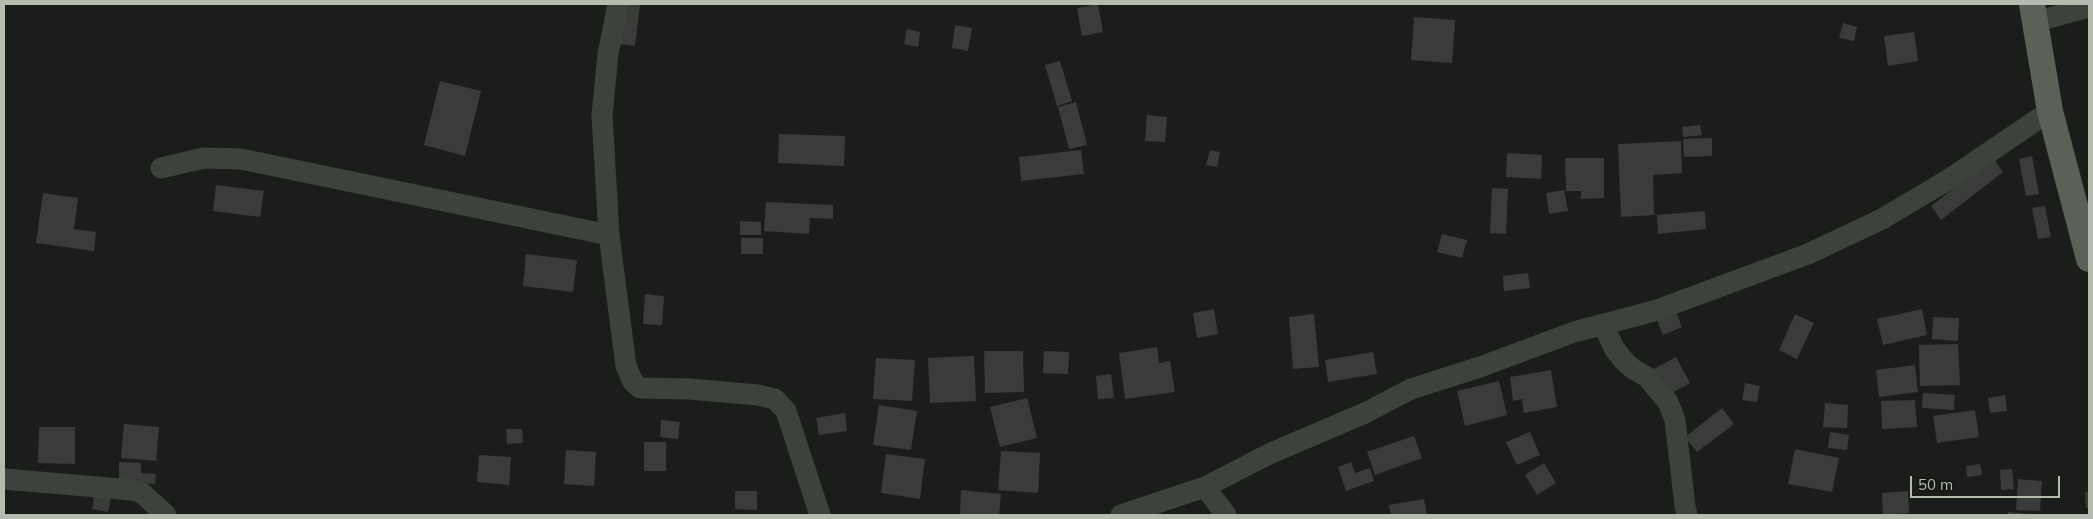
<!DOCTYPE html>
<style>
body{margin:0}
#map{position:relative;width:2093px;height:519px;overflow:hidden;background:#1b1d1b;font-family:Mulish,sans-serif}
canvas{display:block}
.frame{position:absolute;inset:0;border:5px solid #b5bcae;pointer-events:none}
.scale{position:absolute;left:1910px;top:476px;width:150px;height:22px;box-sizing:border-box;border:2px solid #b5bcae;border-top:0;padding-left:6px;font-size:15px;line-height:18px;white-space:nowrap;color:#b5bcae;-webkit-text-stroke:4px #161816;paint-order:stroke}
</style>
<div id="map">
<canvas width="2093" height="519"></canvas>
<div class="frame"></div>
<div class="scale">50 m</div>
</div>
<script>
const ctx = document.querySelector('canvas').getContext('2d');
ctx.lineJoin = 'round';
function paint(path, color) {
  ctx.fillStyle = color;
  ctx.fill(path, 'evenodd');
}
function stroke(path, color, width, dash) {
  ctx.strokeStyle = color;
  ctx.lineWidth = width;
  ctx.lineCap = dash ? 'butt' : 'round';
  ctx.setLineDash(dash || []);
  ctx.stroke(path);
}
const building = new Path2D(`
 M 622,4 L 640,4 L 635,46 L 618,44 Z
 M 1098,4 L 1103,32 L 1082,36 L 1077,8 Z
 M 1414,17 L 1455,20 L 1452,63 L 1411,60 Z
 M 1843,23 L 1857,27 L 1854,41 L 1839,38 Z
 M 955,25 L 972,28 L 968,51 L 952,48 Z
 M 907,29 L 920,32 L 918,47 L 904,44 Z
 M 1914,32 L 1918,61 L 1888,66 L 1884,36 Z
 M 1060,61 L 1072,101 L 1057,106 L 1045,65 Z
 M 440,81 L 481,91 L 465,156 L 424,145 Z
 M 1076,102 L 1087,145 L 1069,149 L 1058,107 Z
 M 1147,115 L 1167,117 L 1165,142 L 1145,141 Z
 M 1700,125 L 1702,135 L 1683,137 L 1682,127 Z
 M 779,134 L 845,136 L 844,166 L 778,163 Z
 M 1712,138 L 1712,156 L 1684,157 L 1683,139 Z
 M 1681,141 L 1682,173 L 1653,175 L 1654,215 L 1621,217 L 1618,144 Z
 M 1081,150 L 1084,174 L 1021,181 L 1019,157 Z
 M 1210,150 L 1220,152 L 1217,167 L 1206,165 Z
 M 1507,153 L 1542,155 L 1541,179 L 1506,177 Z
 M 2032,156 L 2039,194 L 2026,196 L 2019,159 Z
 M 1565,158 L 1604,158 L 1604,198 L 1581,199 L 1581,191 L 1566,191 Z
 M 1993,158 L 2003,172 L 1941,220 L 1931,206 Z
 M 216,185 L 264,191 L 260,217 L 213,211 Z
 M 1492,188 L 1508,189 L 1506,234 L 1490,233 Z
 M 1564,190 L 1568,211 L 1549,214 L 1546,193 Z
 M 43,193 L 78,198 L 74,229 L 96,232 L 94,251 L 36,243 Z
 M 766,202 L 833,205 L 833,219 L 810,218 L 809,234 L 764,231 Z
 M 2045,206 L 2051,237 L 2038,239 L 2032,208 Z
 M 1705,211 L 1706,229 L 1658,234 L 1657,215 Z
 M 740,221 L 761,222 L 761,235 L 740,235 Z
 M 1442,234 L 1467,240 L 1462,258 L 1437,252 Z
 M 741,238 L 763,238 L 763,254 L 741,254 Z
 M 526,254 L 577,260 L 573,292 L 523,286 Z
 M 1528,273 L 1530,288 L 1504,291 L 1503,276 Z
 M 645,294 L 664,296 L 662,325 L 643,324 Z
 M 1214,309 L 1218,334 L 1197,338 L 1193,313 Z
 M 1922,309 L 1927,335 L 1883,345 L 1877,319 Z
 M 1676,312 L 1682,327 L 1663,335 L 1657,320 Z
 M 1314,314 L 1319,367 L 1293,369 L 1289,317 Z
 M 1795,314 L 1814,323 L 1797,359 L 1779,350 Z
 M 1933,317 L 1959,318 L 1958,341 L 1932,339 Z
 M 1958,344 L 1960,385 L 1920,386 L 1919,345 Z
 M 1157,347 L 1159,363 L 1170,361 L 1175,392 L 1125,399 L 1119,353 Z
 M 984,351 L 1023,351 L 1024,392 L 985,393 Z
 M 1044,351 L 1069,352 L 1068,374 L 1043,373 Z
 M 1373,352 L 1377,374 L 1328,382 L 1325,360 Z
 M 974,356 L 976,401 L 930,403 L 928,358 Z
 M 1676,357 L 1690,383 L 1667,396 L 1652,370 Z
 M 876,358 L 915,360 L 912,401 L 873,399 Z
 M 1915,365 L 1918,392 L 1879,397 L 1876,370 Z
 M 1551,370 L 1557,407 L 1524,413 L 1522,399 L 1513,401 L 1510,377 Z
 M 1111,374 L 1114,398 L 1098,399 L 1096,376 Z
 M 1499,381 L 1507,415 L 1465,426 L 1457,391 Z
 M 1745,383 L 1760,386 L 1757,402 L 1742,400 Z
 M 1923,393 L 1955,395 L 1954,410 L 1922,408 Z
 M 2005,395 L 2007,411 L 1990,413 L 1988,398 Z
 M 1027,398 L 1037,438 L 1000,447 L 990,407 Z
 M 1915,400 L 1917,427 L 1882,429 L 1881,401 Z
 M 1825,403 L 1848,405 L 1847,428 L 1823,427 Z
 M 879,405 L 917,411 L 911,450 L 873,445 Z
 M 1722,408 L 1734,424 L 1697,452 L 1685,437 Z
 M 1975,410 L 1979,437 L 1937,443 L 1933,416 Z
 M 845,413 L 847,431 L 819,435 L 816,418 Z
 M 661,420 L 680,422 L 678,439 L 660,437 Z
 M 124,424 L 159,427 L 156,461 L 121,458 Z
 M 39,427 L 75,427 L 75,464 L 38,463 Z
 M 506,429 L 522,429 L 523,443 L 507,444 Z
 M 1530,432 L 1540,455 L 1517,465 L 1506,442 Z
 M 1830,432 L 1849,435 L 1847,450 L 1828,448 Z
 M 1414,436 L 1422,458 L 1375,475 L 1367,452 Z
 M 644,442 L 666,442 L 666,471 L 644,471 Z
 M 1795,449 L 1839,458 L 1832,492 L 1788,484 Z
 M 566,450 L 596,452 L 594,486 L 564,484 Z
 M 1001,451 L 1040,453 L 1038,493 L 998,490 Z
 M 886,454 L 925,459 L 920,499 L 881,493 Z
 M 479,455 L 511,457 L 509,485 L 477,482 Z
 M 119,462 L 141,463 L 141,473 L 156,474 L 155,484 L 119,483 Z
 M 1351,462 L 1355,473 L 1370,468 L 1374,481 L 1346,491 L 1338,467 Z
 M 1544,463 L 1556,483 L 1537,495 L 1525,475 Z
 M 1980,464 L 1982,475 L 1967,477 L 1966,466 Z
 M 2012,469 L 2014,489 L 2001,490 L 2000,470 Z
 M 2018,479 L 2042,481 L 2040,511 L 2016,510 Z
 M 961,490 L 1001,494 L 999,515 L 960,514 Z
 M 735,491 L 757,491 L 757,510 L 735,509 Z
 M 1908,491 L 1909,513 L 1883,515 L 1882,493 Z
 M 95,492 L 111,495 L 108,512 L 92,509 Z
 M 2085,492 L 2089,492 L 2089,508 L 2086,508 Z
 M 1424,499 L 1427,515 L 1391,515 L 1389,505 Z
 M 2008,512 L 2030,514 L 2030,515 L 2008,515 Z`);
const minor = new Path2D(`
 M 618,4 L 608,54 L 602,115 L 609,235 L 626,366 L 633,382 L 640,388 L 689,389 L 758,395 L 775,399 L 786,411 L 820,515
 M 2035,22 L 2089,7
 M 161,168 L 204,158 L 241,159 L 609,235
 M 1603,324 L 1614,348 L 1624,361 L 1633,369 L 1647,377 L 1668,402 L 1675,420 L 1685,506 L 1687,515
 M 4,479 L 132,490 L 142,493 L 166,515
 M 1205,487 L 1226,515
 M 1121,515 L 1205,487 L 1269,454 L 1365,413 L 1411,389 L 1480,367 L 1574,332 L 1654,311 L 1808,254 L 1882,219 L 1951,178 L 2050,111`);
const major = new Path2D(`
 M 2032,4 L 2050,111 L 2089,259`);
paint(building, '#393c38');
stroke(minor, '#3e423c', 21);
stroke(major, '#5c6158', 26);
</script>
